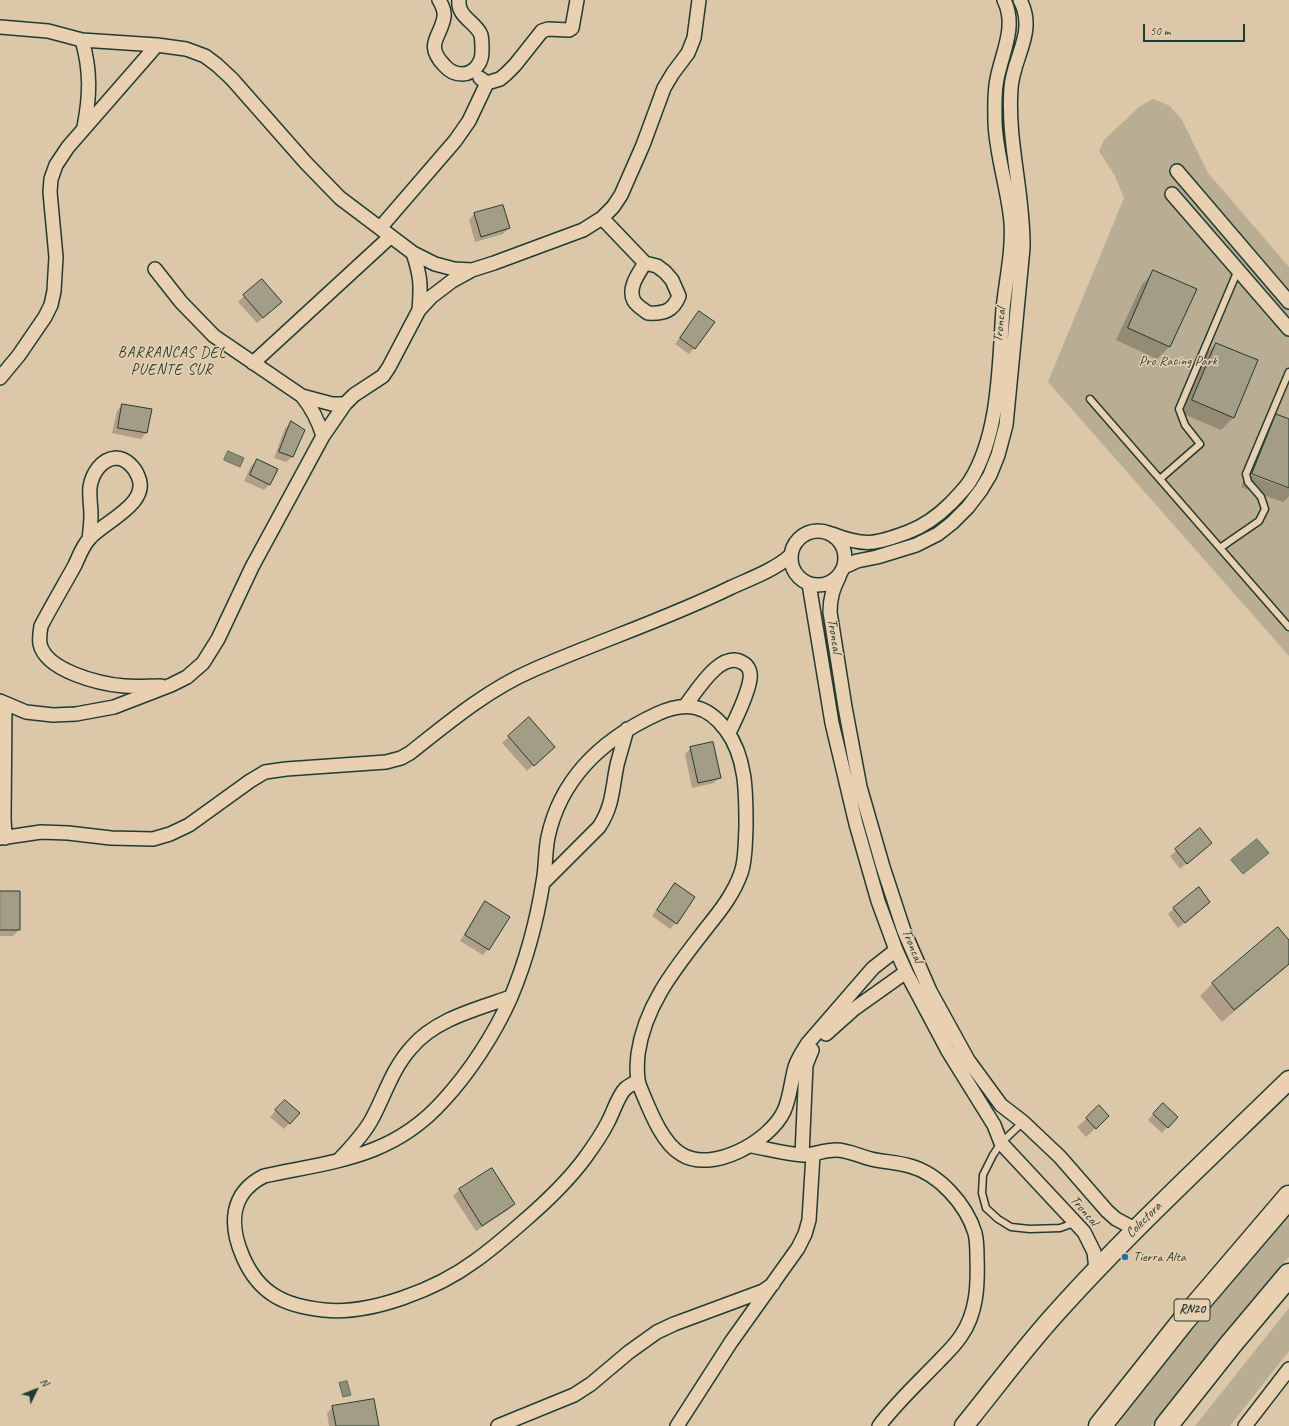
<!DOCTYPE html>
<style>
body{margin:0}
#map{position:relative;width:1289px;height:1426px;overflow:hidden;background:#dcc7a8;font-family:Caveat,sans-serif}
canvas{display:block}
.north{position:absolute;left:16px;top:1370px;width:40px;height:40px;-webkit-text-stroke:3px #e8d0b0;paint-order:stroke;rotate:47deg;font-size:11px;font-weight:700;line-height:16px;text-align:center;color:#1f3d34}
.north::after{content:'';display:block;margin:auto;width:14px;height:18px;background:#1f3d34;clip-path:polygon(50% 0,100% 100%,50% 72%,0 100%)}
.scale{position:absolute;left:1143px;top:24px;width:102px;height:18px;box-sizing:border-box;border:2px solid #1f3d34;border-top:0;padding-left:5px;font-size:12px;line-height:14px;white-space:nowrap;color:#1f3d34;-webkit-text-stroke:3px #e8d0b0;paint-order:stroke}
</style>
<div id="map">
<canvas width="1289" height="1426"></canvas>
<div class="north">N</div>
<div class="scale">50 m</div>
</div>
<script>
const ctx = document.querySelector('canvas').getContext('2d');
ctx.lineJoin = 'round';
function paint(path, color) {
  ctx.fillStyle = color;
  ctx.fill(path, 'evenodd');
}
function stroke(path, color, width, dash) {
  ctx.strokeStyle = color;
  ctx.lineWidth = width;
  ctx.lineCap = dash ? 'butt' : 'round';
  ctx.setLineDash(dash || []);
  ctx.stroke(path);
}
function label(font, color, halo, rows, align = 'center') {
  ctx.font = font + ' Caveat,sans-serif';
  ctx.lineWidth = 3;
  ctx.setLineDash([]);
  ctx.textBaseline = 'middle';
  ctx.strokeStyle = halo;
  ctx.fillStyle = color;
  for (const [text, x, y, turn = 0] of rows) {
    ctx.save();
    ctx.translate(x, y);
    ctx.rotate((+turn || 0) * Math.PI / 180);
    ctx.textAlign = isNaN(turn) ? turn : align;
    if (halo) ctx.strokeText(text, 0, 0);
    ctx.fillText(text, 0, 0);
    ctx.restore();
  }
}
const green = new Path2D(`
 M 1153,99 L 1170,106 L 1182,120 L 1208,173 L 1289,267 L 1289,656 L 1048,382 L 1124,198 L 1115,176 L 1099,151 L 1104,140 L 1140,106 Z
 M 1289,1215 L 1289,1257 L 1236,1320 L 1151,1426 L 1117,1426 C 1171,1353 1230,1284 1289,1215 Z
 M 1289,1308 L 1289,1351 L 1230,1426 L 1195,1426 Z`);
const water = new Path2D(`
 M 228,451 L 244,458 L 240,467 L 224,460 Z
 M 1257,839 L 1269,853 L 1243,874 L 1231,860 Z
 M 347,1381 L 351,1395 L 343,1397 L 339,1383 Z`);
const shadow = new Path2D(`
 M 474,214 L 509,228 L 503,234 L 475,242 L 469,220 Z
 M 1154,272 L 1196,290 L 1169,347 L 1157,359 L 1116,340 L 1142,284 Z
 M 244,296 L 275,307 L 257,323 L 238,302 Z
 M 699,312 L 694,348 L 689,354 L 675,344 L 694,318 Z
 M 1216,344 L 1257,360 L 1233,418 L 1221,430 L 1181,413 L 1204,356 Z
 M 122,405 L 146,433 L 141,439 L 112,433 L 117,411 Z
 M 1277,415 L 1289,420 L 1289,487 L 1248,472 L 1247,474 L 1289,489 L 1289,496 L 1283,502 L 1241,487 L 1264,427 Z
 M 291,423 L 292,457 L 286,462 L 274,458 L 285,428 Z
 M 257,460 L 270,484 L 264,490 L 244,481 L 251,466 Z
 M 529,719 L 548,752 L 527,771 L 502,743 Z
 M 691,748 L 720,777 L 714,783 L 692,788 L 685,754 Z
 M 1200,830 L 1211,843 L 1180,869 L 1170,856 Z
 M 675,885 L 676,923 L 670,929 L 652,916 L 670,890 Z
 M 1198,888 L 1203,907 L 1178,928 L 1168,914 Z
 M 0,892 L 19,930 L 13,936 L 0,936 Z
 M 485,903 L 488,949 L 483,955 L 460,941 L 480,908 Z
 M 1278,929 L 1289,942 L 1289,965 L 1222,1022 L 1200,996 L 1212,984 Z
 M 279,1107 L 299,1113 L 284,1129 L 270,1117 Z
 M 1099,1107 L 1099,1125 L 1086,1137 L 1077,1127 Z
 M 1157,1110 L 1167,1127 L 1162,1133 L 1148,1120 Z
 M 491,1169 L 514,1204 L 508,1210 L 476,1231 L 453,1196 L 459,1190 Z
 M 333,1407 L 378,1426 L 329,1426 L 327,1413 Z`);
const building = new Path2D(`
 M 503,205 L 510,228 L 481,237 L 474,213 Z
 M 1153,270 L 1197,289 L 1170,347 L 1128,328 Z
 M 262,279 L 282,302 L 263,318 L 243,295 Z
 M 699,311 L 715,322 L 695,349 L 680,338 Z
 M 1216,343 L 1258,360 L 1234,418 L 1192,400 Z
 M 122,404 L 152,409 L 147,433 L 118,428 Z
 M 1276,414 L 1289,419 L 1289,488 L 1252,474 Z
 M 291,421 L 305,430 L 293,457 L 279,452 Z
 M 257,459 L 278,469 L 270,485 L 250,475 Z
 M 529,717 L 555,747 L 534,766 L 508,736 Z
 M 713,742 L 721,778 L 698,783 L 690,747 Z
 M 1200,828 L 1212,843 L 1187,864 L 1175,849 Z
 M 675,883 L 695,897 L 677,924 L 657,910 Z
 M 1199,887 L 1210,902 L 1185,923 L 1173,908 Z
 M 0,891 L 20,891 L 20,930 L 0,930 Z
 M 485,901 L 510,917 L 489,950 L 465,935 Z
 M 1278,927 L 1289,940 L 1289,964 L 1234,1010 L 1212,983 Z
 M 285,1100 L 300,1113 L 290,1124 L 275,1110 Z
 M 1163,1103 L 1178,1117 L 1168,1128 L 1153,1114 Z
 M 1099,1105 L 1109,1116 L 1096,1129 L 1086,1118 Z
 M 492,1168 L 515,1204 L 482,1226 L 459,1189 Z
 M 374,1399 L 379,1426 L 336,1426 L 332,1406 Z`);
const lane = new Path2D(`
 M 1090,399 L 1289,627
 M 1160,479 L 1200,444 L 1185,425 L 1179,409 L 1238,270
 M 1220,548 L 1259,521 L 1265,509 L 1261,497 L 1248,482 L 1246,474 L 1289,372
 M 1023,1122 L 1001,1143 L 993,1155 L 983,1175 L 982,1193 L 986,1208 L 998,1219 L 1011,1227 L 1030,1229 L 1060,1228 L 1074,1223`);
const street = new Path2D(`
 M 439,0 C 442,5 445,11 444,17 C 441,37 424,44 444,65 C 449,71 454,74 462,74 C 469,74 474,71 478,65 C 481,61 482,56 482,51 C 482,46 482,40 481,35 C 476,22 457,17 459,0
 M 0,27 L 48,31 L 82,40 L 157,45 L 186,49 L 205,56 L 217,65 L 232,79 L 306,163 L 340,198 L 413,253 L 435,264 L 454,269 L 472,270
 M 82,40 C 91,71 90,96 84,127
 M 480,78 L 487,83 L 500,79 L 506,74 L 515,65 L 542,31 L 548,29 L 569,30 L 572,28 L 577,0
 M 1177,171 L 1289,302
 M 1172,194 L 1289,329
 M 602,218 L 645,263 L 657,266 L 665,272 L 672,280 L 679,296 C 673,311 664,314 648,313 C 644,310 637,306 634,301 C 627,288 639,273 645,263
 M 380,228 L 455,141 L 469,121 L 487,83
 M 413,253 C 421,277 421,286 419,310
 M 155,269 L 181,302 L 214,336 L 302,396 L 332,404 L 345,404
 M 253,363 L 390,237
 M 0,378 L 19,355 L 45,317 L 51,305 L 54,291 L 56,257 L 50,192 L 51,179 L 56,165 L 68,147 L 157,45
 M 302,396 C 312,408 318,420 323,436
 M791 558a27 27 0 1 1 54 0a27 27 0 1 1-54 0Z
 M 832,534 C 865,547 876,544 908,532 C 924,526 939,515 951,503 C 957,496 965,489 970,481 C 1000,433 999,364 1003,309 C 1006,280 1013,251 1011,222 C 1008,188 996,155 995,122 C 995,108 994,93 997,79 C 1002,53 1017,26 1004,0
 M 89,539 C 90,531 91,523 91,515 C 91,506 89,496 90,487 C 92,474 101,459 116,458 C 126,458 135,468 138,476 C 151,503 104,522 90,538 C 83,545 79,556 75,565 C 64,585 52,605 41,626 C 40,632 39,638 40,644 C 46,671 100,684 124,686 C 136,687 149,686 161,686
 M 844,567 L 857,561 L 877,557 L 916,545 L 938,534 L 952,523 L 968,507 L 981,490 L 990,475 L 998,455 L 1006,425 L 1023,248 C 1024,194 1007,142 1011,88 C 1013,57 1037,32 1020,0
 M 839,577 C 833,589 830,598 830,612 L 845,707 L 860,787 L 883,867 L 904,931 L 930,991 L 968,1060 L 1001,1105 L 1023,1122 L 1060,1157 L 1107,1211 L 1116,1219 L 1135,1229
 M 809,584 L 832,723 L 856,824 L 878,901 L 896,950 L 906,972 L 948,1051 L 994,1125 L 1001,1143 L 1084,1232 L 1094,1252 L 1096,1269
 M 0,701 L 26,712 L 53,715 L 76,714 L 114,707 L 171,685 L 187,677 L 203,663 L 218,639 L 252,567 L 323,436 L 345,404 L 354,395 L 383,376 L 389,367 L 419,310 L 431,297 L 452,281 L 472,270 L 494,263 L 583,230 L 602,218 L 613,207 L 621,195 L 643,145 L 664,88 L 673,73 L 688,53 L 694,38 L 699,0
 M 5,704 L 4,818 L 5,838
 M 685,706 C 697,691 721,649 743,663 C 749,666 751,673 750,679 C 748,695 736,718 729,733
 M 0,838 L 41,832 L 68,833 L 111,838 L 153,839 L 170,834 L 189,825 L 250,781 L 265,772 L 286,769 L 386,762 L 401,758 L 410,753 C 449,722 487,690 533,670 C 599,641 667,619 732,587 C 752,578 774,570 790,556
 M 543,883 L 599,827 C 613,806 612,789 617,765 C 620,753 624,741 627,729
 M 826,1034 L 854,1009 L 906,972
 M 637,1081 C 633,1084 628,1086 625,1089 C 618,1096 613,1113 608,1122 C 602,1134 593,1147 585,1158 C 568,1181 546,1202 524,1221 C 508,1235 492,1249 475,1261 C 437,1289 371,1315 324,1310 C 285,1306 259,1294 243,1257 C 229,1225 230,1193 264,1176 C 334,1161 392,1158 443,1101 C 470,1072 495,1033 511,997 C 526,961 537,920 543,882 C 546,867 545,852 548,837 C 561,777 603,739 657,714 C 685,701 707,704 726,730 C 747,758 746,796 746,828 C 745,843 746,859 741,873 C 734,893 721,910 708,926 C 678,965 645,1003 638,1054 C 637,1065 636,1077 640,1087 C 649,1108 661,1142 681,1154 C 712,1174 770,1141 784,1111 C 790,1098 791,1082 795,1067 C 798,1058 803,1051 808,1043 L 873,968 L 896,950
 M 752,1146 C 768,1149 786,1154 803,1155 C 814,1155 824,1150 836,1150 C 848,1150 859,1156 871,1159 C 883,1162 897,1162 910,1166 C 939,1174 966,1204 975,1233 C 977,1241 977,1249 977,1257 C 978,1285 977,1313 961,1336 C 955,1345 947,1353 939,1361 C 919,1382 896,1403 879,1426
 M 802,1155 L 806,1065 L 812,1050
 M 339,1160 C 351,1147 365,1133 373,1117 C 385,1094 393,1068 411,1048 C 435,1019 477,1009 511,997
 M 498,1426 L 574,1395 L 591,1384 L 629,1352 L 657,1332 L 674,1324 L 763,1291 L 773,1284
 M 677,1426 L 731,1342 L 798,1248 L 805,1234 L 809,1220 L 813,1155
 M 1245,1426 L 1289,1369`);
const secondary = new Path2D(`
 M 964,1426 C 995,1388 1025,1347 1058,1311 C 1131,1230 1211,1156 1289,1080`);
const highway = new Path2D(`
 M 1100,1426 L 1184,1320 L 1289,1197
 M 1166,1426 L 1231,1344 L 1289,1275`);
const markers = [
 [1125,1257,4,"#1f6fb2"]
];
const shields = [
 [1192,1310,36]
];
const shieldNames = [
 ["RN20",1192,1310]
];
const streetNames = [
 ["Troncal",1000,325,-84],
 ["Troncal",834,636,81],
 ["Troncal",912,946,68],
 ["Troncal",1084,1211,49],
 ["Colectora",1144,1220,-45]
];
const parkNames = [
 ["Pro Racing Park",1178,361]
];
const poiNames = [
 ["Tierra Alta",1133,1257]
];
const neighbourhoodNames = [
 ["BARRANCAS DEL",172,353],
 ["PUENTE SUR",172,370]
];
paint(green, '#b9ae93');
paint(water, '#8c8d77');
stroke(water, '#606d5c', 1);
paint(shadow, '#0003');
paint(building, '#a29d84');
stroke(building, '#1f3d34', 1);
stroke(lane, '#1f3d34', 9);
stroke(street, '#1f3d34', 16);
stroke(secondary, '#1f3d34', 21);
stroke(highway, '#1f3d34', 25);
stroke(lane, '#e8d0b0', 6);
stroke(street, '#e8d0b0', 13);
stroke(secondary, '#e8d0b0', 18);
stroke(highway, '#e8d0b0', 22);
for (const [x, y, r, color] of markers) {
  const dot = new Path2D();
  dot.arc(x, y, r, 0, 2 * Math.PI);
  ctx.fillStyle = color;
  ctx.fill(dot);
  stroke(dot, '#e8d0b0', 1.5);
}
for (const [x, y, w] of shields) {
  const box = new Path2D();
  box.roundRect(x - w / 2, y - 11, w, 22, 3);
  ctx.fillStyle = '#e8d0b0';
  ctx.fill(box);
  stroke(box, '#1f3d34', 1);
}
label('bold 13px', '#1f3d34', null, shieldNames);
label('14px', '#1f3d34', '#e8d0b0', streetNames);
label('14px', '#2e483e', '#e8d0b0', parkNames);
label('14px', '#1f3d34', '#e8d0b0', poiNames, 'left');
ctx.letterSpacing = '1px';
label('15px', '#1f3d34', '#e8d0b0', neighbourhoodNames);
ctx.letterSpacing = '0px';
</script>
